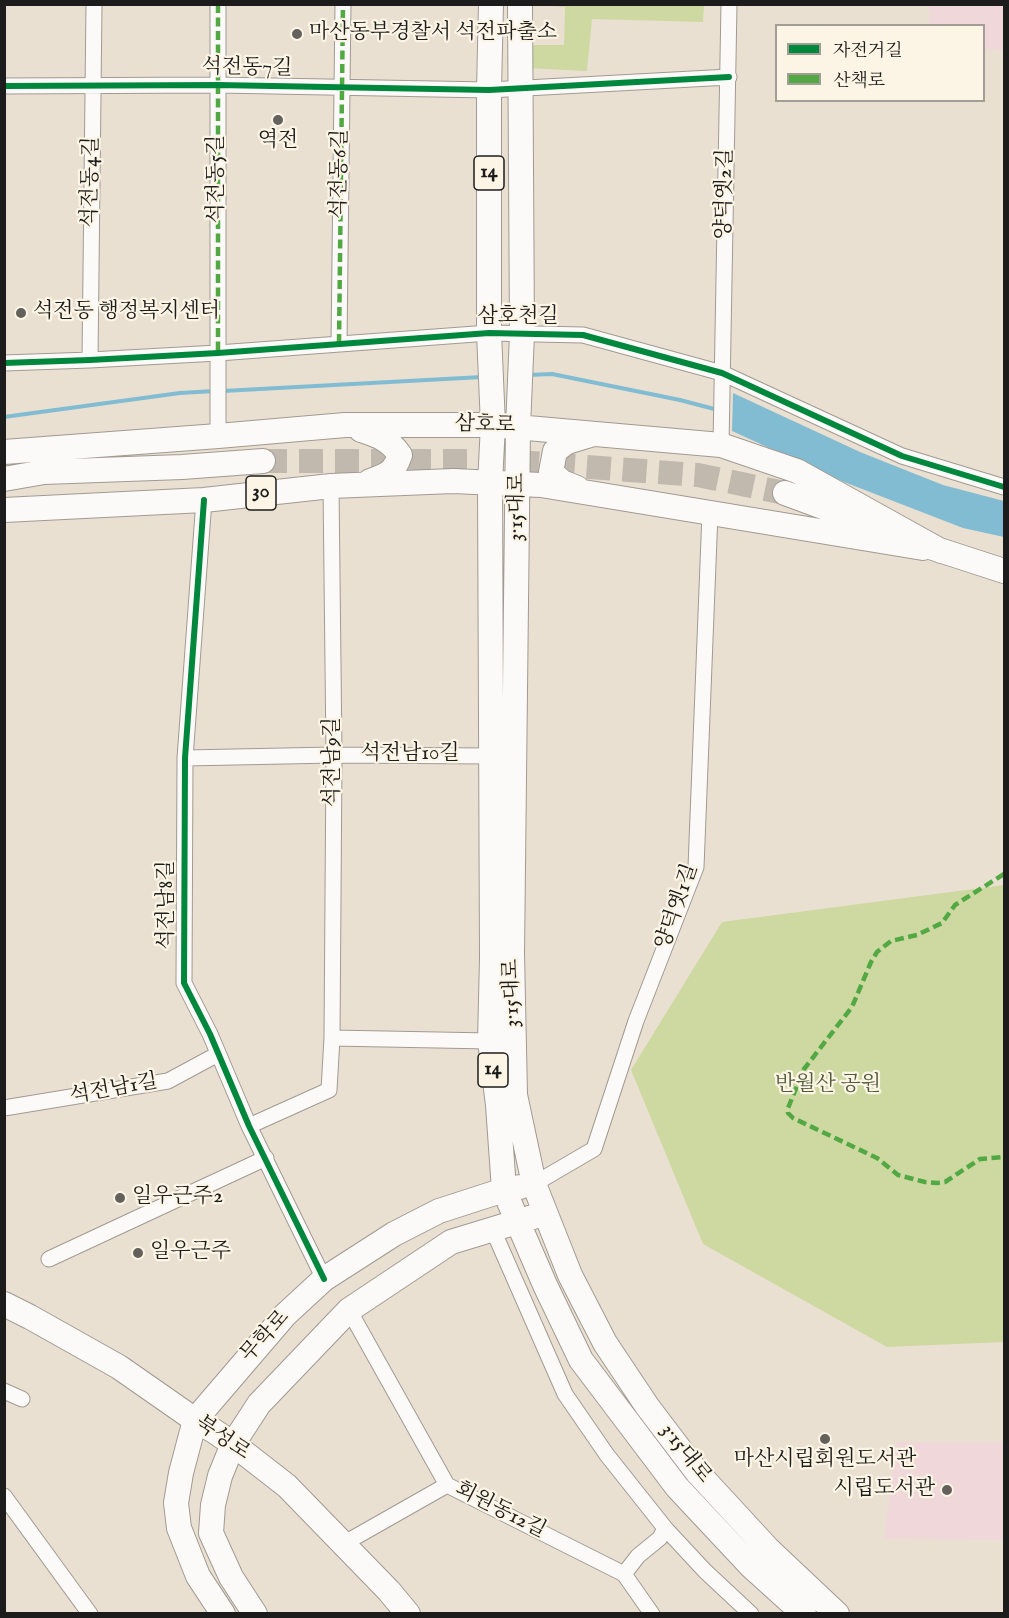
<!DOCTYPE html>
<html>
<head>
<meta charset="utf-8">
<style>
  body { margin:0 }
  #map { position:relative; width:1009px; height:1618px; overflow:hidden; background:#eae0d2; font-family:"IM FELL English","Noto Serif KR",serif }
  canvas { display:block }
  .frame { position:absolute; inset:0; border:6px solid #1c1c1c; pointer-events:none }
  .legend { position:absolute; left:775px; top:24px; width:210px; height:78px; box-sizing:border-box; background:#fcf5e5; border:2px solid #a29e95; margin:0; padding:8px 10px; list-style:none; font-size:18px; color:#1c1c1c }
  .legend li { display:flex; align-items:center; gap:12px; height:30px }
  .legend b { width:30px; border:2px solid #a29e95 }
</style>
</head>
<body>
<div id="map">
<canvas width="1009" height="1618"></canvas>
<div class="frame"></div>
<ul class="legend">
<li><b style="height:8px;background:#00873e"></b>자전거길</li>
<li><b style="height:8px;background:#52a943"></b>산책로</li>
</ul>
</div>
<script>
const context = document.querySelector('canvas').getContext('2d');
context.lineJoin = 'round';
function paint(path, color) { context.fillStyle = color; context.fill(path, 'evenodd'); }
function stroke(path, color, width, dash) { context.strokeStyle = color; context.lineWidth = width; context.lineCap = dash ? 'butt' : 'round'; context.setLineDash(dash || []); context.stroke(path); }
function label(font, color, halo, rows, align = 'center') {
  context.font = font + ' "IM FELL English","Noto Serif KR",serif'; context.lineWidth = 4.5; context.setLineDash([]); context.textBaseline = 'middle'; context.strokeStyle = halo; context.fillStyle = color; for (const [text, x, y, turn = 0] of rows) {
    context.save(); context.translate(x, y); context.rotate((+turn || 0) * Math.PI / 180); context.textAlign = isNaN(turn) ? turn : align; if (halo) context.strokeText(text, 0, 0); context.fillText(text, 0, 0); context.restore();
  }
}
paint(new Path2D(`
  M 929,5 L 1004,5 L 1004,50 L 984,49 L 984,26 L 929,25 Z
  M 897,1442 L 1004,1442 L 1004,1540 L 884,1539 Z`), '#efd7da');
paint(new Path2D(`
  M 551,5 L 704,5 L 703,22 L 592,19 L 587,71 L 526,68 L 528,45 L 564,45 L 565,7 L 551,6 Z
  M 1004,885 L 1004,1342 L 887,1347 L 703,1244 L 631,1070 L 722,922 Z`), '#cdd9a1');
paint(new Path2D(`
  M 733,393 L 860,452 L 943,485 L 1004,501 L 1004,537 L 963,528 L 844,482 L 732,431 Z`), '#82bcd2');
stroke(new Path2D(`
  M 528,375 L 552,374 L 680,400 L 718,410
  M 223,391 L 482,377
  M 4,417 L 180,393 L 215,391`), '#82bcd2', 4);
stroke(new Path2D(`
  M 263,461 L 506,461 L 698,475 L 785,493`), '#c1b9ae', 24, [24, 12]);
const street = new Path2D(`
  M 4,86 L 218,85 L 489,90 L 729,77
  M 339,343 L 343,4
  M 90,360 L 94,4
  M 4,363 L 90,360 L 218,353 L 489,333 L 583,335 L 722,373 L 902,456 L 1004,487
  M 218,436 L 218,4
  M 721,445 L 729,4
  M 204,500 L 185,758 L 184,983 L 210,1034 L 249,1126 L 324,1279
  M 185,758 L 334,755 L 491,756
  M 332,1038 L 490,1041
  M 4,1108 L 168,1081 L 218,1054
  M 249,1126 L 329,1090 L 332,1038 L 334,755 L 331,486
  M 534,1184 L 594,1149 L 636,1021 L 696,867 L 710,513
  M 493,1230 L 565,1394 L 607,1455 L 665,1528 L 660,1538 L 638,1556 L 624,1574
  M 49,1259 L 266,1158
  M 349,1310 L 447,1485 L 624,1574 L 652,1614
  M 4,1391 L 22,1399
  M 4,1496 L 90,1614
  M 665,1528 L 705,1571 L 751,1614
  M 343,1544 L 447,1485`);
const primary = new Path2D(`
  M 491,4 L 489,90 L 489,333 L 493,425 L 490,483 L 492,958 L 490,1041 L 498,1105 L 504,1190 L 545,1285 L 581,1360 L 677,1487 L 751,1566 L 804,1614
  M 520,4 L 522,334 L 518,427 L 512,953 L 515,1095 L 534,1184 L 570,1275 L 605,1343 L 647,1406 L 697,1472 L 768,1549 L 837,1614
  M 361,430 C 379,436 389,439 400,455 C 394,473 387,475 370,481
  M 4,452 L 218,436 L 345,425 L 493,425 L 721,445 L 797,471 L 941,551
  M 4,479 L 44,472 L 182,467 L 263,461
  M 577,488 L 562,482 L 551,472 L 555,451 L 567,442 L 590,435
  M 785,493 L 869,524
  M 4,510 L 204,500 L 331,486 L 453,481 L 541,485 L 923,548
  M 927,546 L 1004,571
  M 4,1304 L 30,1317 L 119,1367 L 195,1420 L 214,1431 L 233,1444 L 287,1486 L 389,1591 L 408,1614
  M 223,1614 L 198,1576 L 179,1528 L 176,1503 L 181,1473 L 195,1420 L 285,1315 L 324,1279 L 394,1234 L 439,1211 L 504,1190 L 520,1187
  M 255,1614 L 231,1577 L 211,1533 L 213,1505 L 220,1476 L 233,1444 L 259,1404 L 349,1310 L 451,1242 L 533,1217`);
stroke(street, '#a09a92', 17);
stroke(primary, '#a09a92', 26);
stroke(street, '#fcfaf8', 15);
stroke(primary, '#fcfaf8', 24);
stroke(new Path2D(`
  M 218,4 L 218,353
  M 339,343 L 343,4
  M 1004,874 L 955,905 L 942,923 L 917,935 L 891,941 L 877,952 L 871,962 L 852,1007 L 804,1069 L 788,1108 L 788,1113 L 793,1118 L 877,1158 L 898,1175 L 925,1182 L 937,1183 L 945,1182 L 980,1159 L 1004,1157`), '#52a943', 4.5, [9, 4.5]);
stroke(new Path2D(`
  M 4,86 L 218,85 L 489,90 L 729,77
  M 4,363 L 90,360 L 218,353 L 489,333 L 583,335 L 722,373 L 902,456 L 1004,487
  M 204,500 L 185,758 L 184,983 L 210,1034 L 249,1126 L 324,1279`), '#00873e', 6);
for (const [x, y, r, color] of [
  [297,34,6,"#64615c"],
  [278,120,6,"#64615c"],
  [21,313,6,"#64615c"],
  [120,1198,6,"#64615c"],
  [138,1253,6,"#64615c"],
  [825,1439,6,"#64615c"],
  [947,1490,6,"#64615c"]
]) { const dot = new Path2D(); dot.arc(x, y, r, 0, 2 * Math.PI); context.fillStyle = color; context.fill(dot); stroke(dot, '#fcf5e5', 2); }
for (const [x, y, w] of [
  [489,173,30],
  [261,493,30],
  [493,1070,30]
]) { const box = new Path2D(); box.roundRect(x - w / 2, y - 17, w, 34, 4.5); context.fillStyle = '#fcf5e5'; context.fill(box); stroke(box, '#1c1c1c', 1.5); }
label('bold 20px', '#1c1c1c', null, [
  ["14",489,173],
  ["30",261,493],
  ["14",493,1070]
]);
label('21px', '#1c1c1c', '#fcf5e5', [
  ["마산동부경찰서 석전파출소",309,34],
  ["역전",278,142,"center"],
  ["석전동 행정복지센터",33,313],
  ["일우근주2",132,1198],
  ["일우근주",150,1253],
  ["마산시립회원도서관",825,1461,"center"],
  ["시립도서관",935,1490,"right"]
], 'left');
label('21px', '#1c1c1c', '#fcf5e5', [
  ["석전동7길",247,69,1],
  ["석전동6길",341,174,-89],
  ["석전동5길",218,179,-90],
  ["석전동4길",92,182,-89],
  ["양덕옛2길",726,194,-89],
  ["삼호천길",518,318],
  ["삼호로",485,426,2],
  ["3·15대로",518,507,-89],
  ["석전남10길",410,755],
  ["석전남9길",334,762,-90],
  ["석전남8길",168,905,-90],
  ["양덕옛1길",678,907,-71],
  ["3·15대로",513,993,-91],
  ["석전남1길",114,1090,-10],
  ["무학로",266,1337,-48],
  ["북성로",222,1439,34],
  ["3·15대로",685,1454,52],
  ["회원동12길",500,1511,27]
]);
label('21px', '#525c3d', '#fcf5e5', [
  ["반월산 공원",828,1086]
]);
</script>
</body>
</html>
